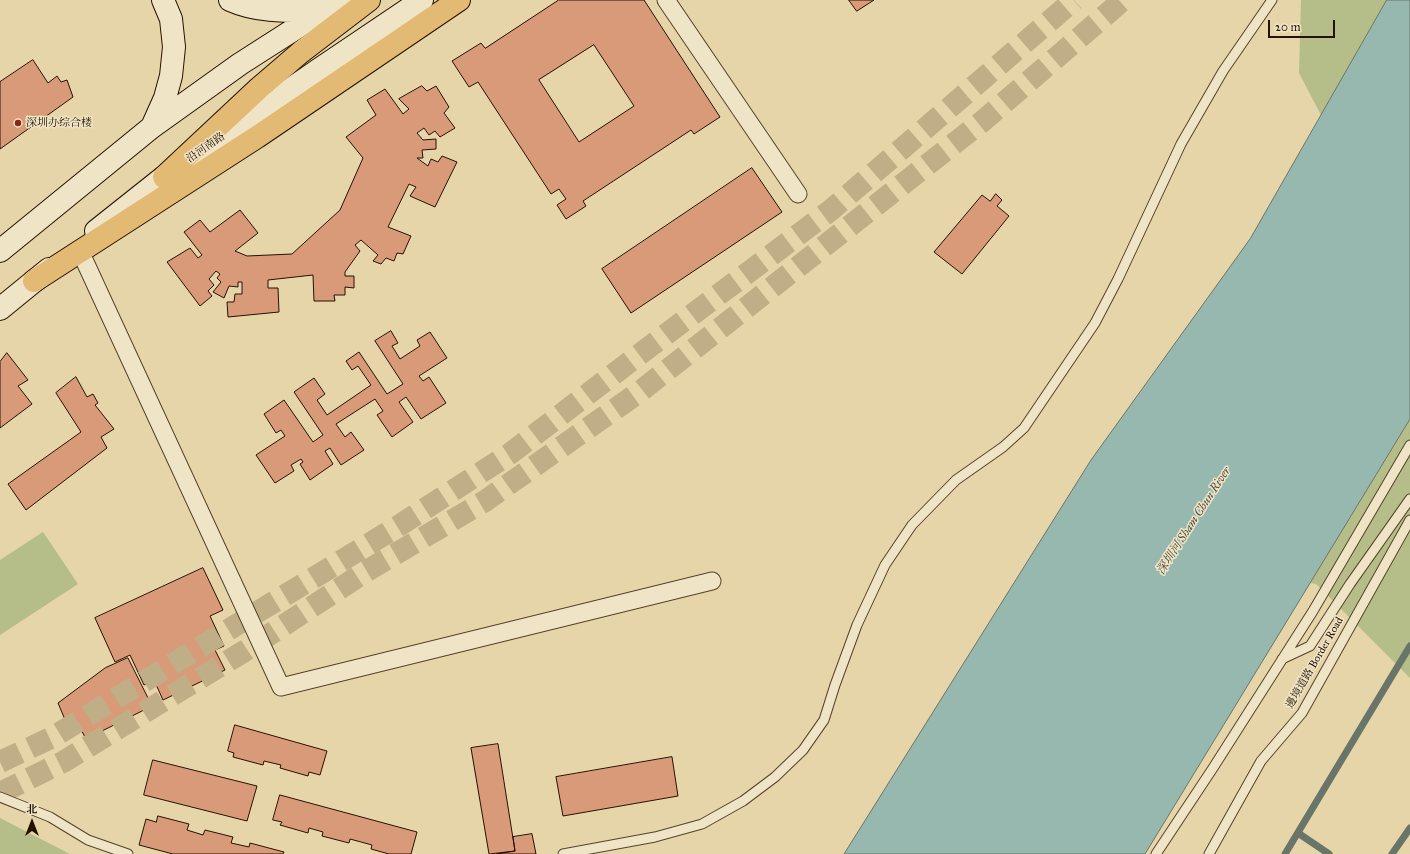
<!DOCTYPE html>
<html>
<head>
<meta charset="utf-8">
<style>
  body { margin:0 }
  #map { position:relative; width:1410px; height:854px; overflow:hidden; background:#e6d5a8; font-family:"IM FELL Great Primer","Noto Serif SC",serif }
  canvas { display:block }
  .north { position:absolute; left:12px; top:802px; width:40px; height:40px; -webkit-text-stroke:3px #efe4c6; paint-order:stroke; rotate:0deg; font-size:11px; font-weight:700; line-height:16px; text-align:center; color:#251100 }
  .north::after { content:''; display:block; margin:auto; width:14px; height:18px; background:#251100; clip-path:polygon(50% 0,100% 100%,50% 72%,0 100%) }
  .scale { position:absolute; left:1268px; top:20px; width:67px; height:18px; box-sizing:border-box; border:2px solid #251100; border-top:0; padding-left:5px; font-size:12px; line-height:14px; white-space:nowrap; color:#251100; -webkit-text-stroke:3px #efe4c6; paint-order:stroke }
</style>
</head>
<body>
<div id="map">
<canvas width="1410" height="854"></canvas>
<div class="north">北</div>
<div class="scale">20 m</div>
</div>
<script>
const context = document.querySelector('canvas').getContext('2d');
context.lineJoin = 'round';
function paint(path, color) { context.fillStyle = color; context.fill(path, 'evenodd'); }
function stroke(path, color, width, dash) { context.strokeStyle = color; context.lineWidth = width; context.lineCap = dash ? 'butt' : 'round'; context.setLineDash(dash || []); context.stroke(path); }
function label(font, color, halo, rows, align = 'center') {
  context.font = font + ' "IM FELL Great Primer","Noto Serif SC",serif'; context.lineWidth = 3; context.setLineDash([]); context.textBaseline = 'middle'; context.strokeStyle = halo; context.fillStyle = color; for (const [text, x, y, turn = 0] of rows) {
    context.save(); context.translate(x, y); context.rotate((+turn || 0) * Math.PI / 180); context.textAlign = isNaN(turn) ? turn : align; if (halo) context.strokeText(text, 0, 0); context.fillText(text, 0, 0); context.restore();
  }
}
paint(new Path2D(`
  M 1301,0 L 1387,0 L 1322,117 L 1299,73 Z
  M 1410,419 L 1410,678 L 1316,584 L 1310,583 Z
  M 43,532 L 78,584 L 0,635 L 0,560 Z
  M 0,818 L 70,854 L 0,854 Z`), '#b5bd88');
const water = new Path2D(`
  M 1387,0 L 1410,0 L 1410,419 L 1145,854 L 844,854 L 1091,460 L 1250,239 Z`);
paint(water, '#97b8af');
stroke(water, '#697569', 1);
stroke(new Path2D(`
  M 1298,833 L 1329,854
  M 1285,854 L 1410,646
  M 1392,854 L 1410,828`), '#697569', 7);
const building = new Path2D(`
  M 559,0 L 644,0 L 720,117 L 694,134 L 691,130 L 583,201 L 586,206 L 566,219 L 557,205 L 566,199 L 559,189 L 551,194 L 478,82 L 469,87 L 452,61 L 481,43 L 485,48 ZM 594,45 L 634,106 L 579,142 L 539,80 Z
  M 849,0 L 874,0 L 857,11 Z
  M 33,60 L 48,83 L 57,76 L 61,82 L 67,80 L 73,97 L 0,149 L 0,82 Z
  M 422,86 L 427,91 L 436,86 L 449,107 L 444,113 L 455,128 L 440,137 L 435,131 L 429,135 L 424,128 L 417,133 L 423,140 L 436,139 L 436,149 L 422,150 L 423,158 L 417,158 L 428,166 L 431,159 L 438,162 L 442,156 L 457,162 L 435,207 L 410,196 L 416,187 L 409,184 L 388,227 L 411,236 L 403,254 L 397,253 L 394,261 L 386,258 L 381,264 L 373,261 L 378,255 L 361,240 L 355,245 L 360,251 L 345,272 L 345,276 L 354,276 L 354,288 L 345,287 L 345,295 L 334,295 L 335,301 L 314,301 L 313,275 L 268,280 L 268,288 L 278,288 L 279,312 L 228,317 L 227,302 L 234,302 L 235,294 L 242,294 L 242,282 L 238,282 L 238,287 L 229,286 L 224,298 L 213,292 L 221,282 L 217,278 L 220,274 L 216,271 L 209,279 L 214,285 L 208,291 L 212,296 L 200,306 L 167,262 L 190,248 L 198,258 L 202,255 L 184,232 L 200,220 L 210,232 L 240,210 L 258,233 L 235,251 L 247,256 L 292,254 L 340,210 L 363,158 L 346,137 L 376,115 L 367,100 L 385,89 L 403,114 L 409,109 L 399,99 Z
  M 752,168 L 782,212 L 631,313 L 602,269 Z
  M 996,194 L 1002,200 L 997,206 L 1009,216 L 962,274 L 934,252 L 982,195 L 990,201 Z
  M 391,331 L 398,343 L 392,346 L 400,359 L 420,346 L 417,340 L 430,332 L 447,358 L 419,376 L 423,381 L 429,377 L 446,403 L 421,419 L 406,397 L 399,402 L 413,422 L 392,437 L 377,415 L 383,411 L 375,399 L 336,424 L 345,437 L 351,432 L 364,450 L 341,465 L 330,448 L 325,451 L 333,464 L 310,480 L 300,464 L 303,462 L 301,459 L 291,465 L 294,471 L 275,483 L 256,455 L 285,436 L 281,430 L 276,433 L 264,414 L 284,400 L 313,442 L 323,435 L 294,392 L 314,378 L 325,394 L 317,400 L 327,415 L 371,385 L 358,366 L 352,370 L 346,361 L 359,352 L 387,394 L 403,384 L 375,341 Z
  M 7,353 L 28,380 L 18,386 L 32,404 L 0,428 L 0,362 Z
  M 76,377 L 87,397 L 93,394 L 98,403 L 95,405 L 114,429 L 101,437 L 107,448 L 26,510 L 8,484 L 81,432 L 56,393 Z
  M 203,568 L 223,610 L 210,616 L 224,646 L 215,650 L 225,670 L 163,700 L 154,680 L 144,685 L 130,655 L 115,662 L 95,618 Z
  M 128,658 L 152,706 L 86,739 L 75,718 L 66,722 L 58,703 L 105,668 Z
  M 235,725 L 327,751 L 320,775 L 309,772 L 308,776 L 280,768 L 281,765 L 264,761 L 263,765 L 233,757 L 234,753 L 228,751 Z
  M 498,744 L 515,851 L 489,854 L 471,748 Z
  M 672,757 L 678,796 L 563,816 L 556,777 Z
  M 153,760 L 257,786 L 247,821 L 144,795 Z
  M 280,795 L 417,832 L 411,854 L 389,854 L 371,849 L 372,845 L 350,839 L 349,843 L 322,836 L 323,832 L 309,828 L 308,833 L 280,825 L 282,822 L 273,820 Z
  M 158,816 L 189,824 L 187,830 L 203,835 L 205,830 L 233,837 L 231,843 L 249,847 L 250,843 L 284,852 L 283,854 L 173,854 L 139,845 L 146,819 L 156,822 Z
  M 532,834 L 536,854 L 496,854 L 515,851 L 513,837 Z`);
paint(building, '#d99a7a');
stroke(building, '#251100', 1);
stroke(new Path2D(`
  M 0,762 L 53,737 L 400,525 L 511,453 L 636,357 L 831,210 L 1074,0
  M 0,793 L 63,762 L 243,652 L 365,572 L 485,501 L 642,390 L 984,120 L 1123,0`), '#bfae86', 22, [22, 11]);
const lane = new Path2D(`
  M 1282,659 L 1310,646 L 1350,584 L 1410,499
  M 0,797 L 50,817 L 88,840 L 128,854
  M 563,854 L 655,837 L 702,824 L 743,801 L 775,777 L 803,750 L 824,720 L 835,685 L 857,625 L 885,565 L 912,525 L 956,480 L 1003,447 L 1024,428 L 1095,323 L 1118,279 L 1181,144 L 1223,71 L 1272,0
  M 1156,854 L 1213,768 L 1313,611 L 1410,445
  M 1209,854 L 1261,761 L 1302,713 L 1410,520`);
const street = new Path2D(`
  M 666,0 L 798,194
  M 80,251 L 281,687 L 712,581`);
const secondary = new Path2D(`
  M 230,0 C 259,13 291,11 322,11
  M 152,127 L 165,98 L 171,76 L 174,47 L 171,19 L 163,0
  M 96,231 L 164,177 L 318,70 L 422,0
  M 0,251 L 152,127 L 240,64 L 340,0
  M 0,309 L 49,269`);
const highway = new Path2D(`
  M 164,177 L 259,88 L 301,52 L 369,0
  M 34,281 L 257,137 L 459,0`);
stroke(lane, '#55422a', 11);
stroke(street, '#55422a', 19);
stroke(secondary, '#251100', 24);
stroke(highway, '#251100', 24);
stroke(lane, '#efe4c6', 9);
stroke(street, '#efe4c6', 17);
stroke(secondary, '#efe4c6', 22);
stroke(highway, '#e3ba74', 22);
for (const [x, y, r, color] of [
  [18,123,4,"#8f2418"]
]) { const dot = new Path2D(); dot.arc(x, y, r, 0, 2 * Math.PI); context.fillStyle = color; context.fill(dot); stroke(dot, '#efe4c6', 1.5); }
label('11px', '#251100', '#efe4c6', [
  ["深圳办综合楼",26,123]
], 'left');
label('11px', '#251100', '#efe4c6', [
  ["沿河南路",206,148,-35],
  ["邊境道路 Border Road",1315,663,-60]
]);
label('italic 12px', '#4d4b3d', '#efe4c6', [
  ["深圳河 Sham Chun River",1194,521,-57]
]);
</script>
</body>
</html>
